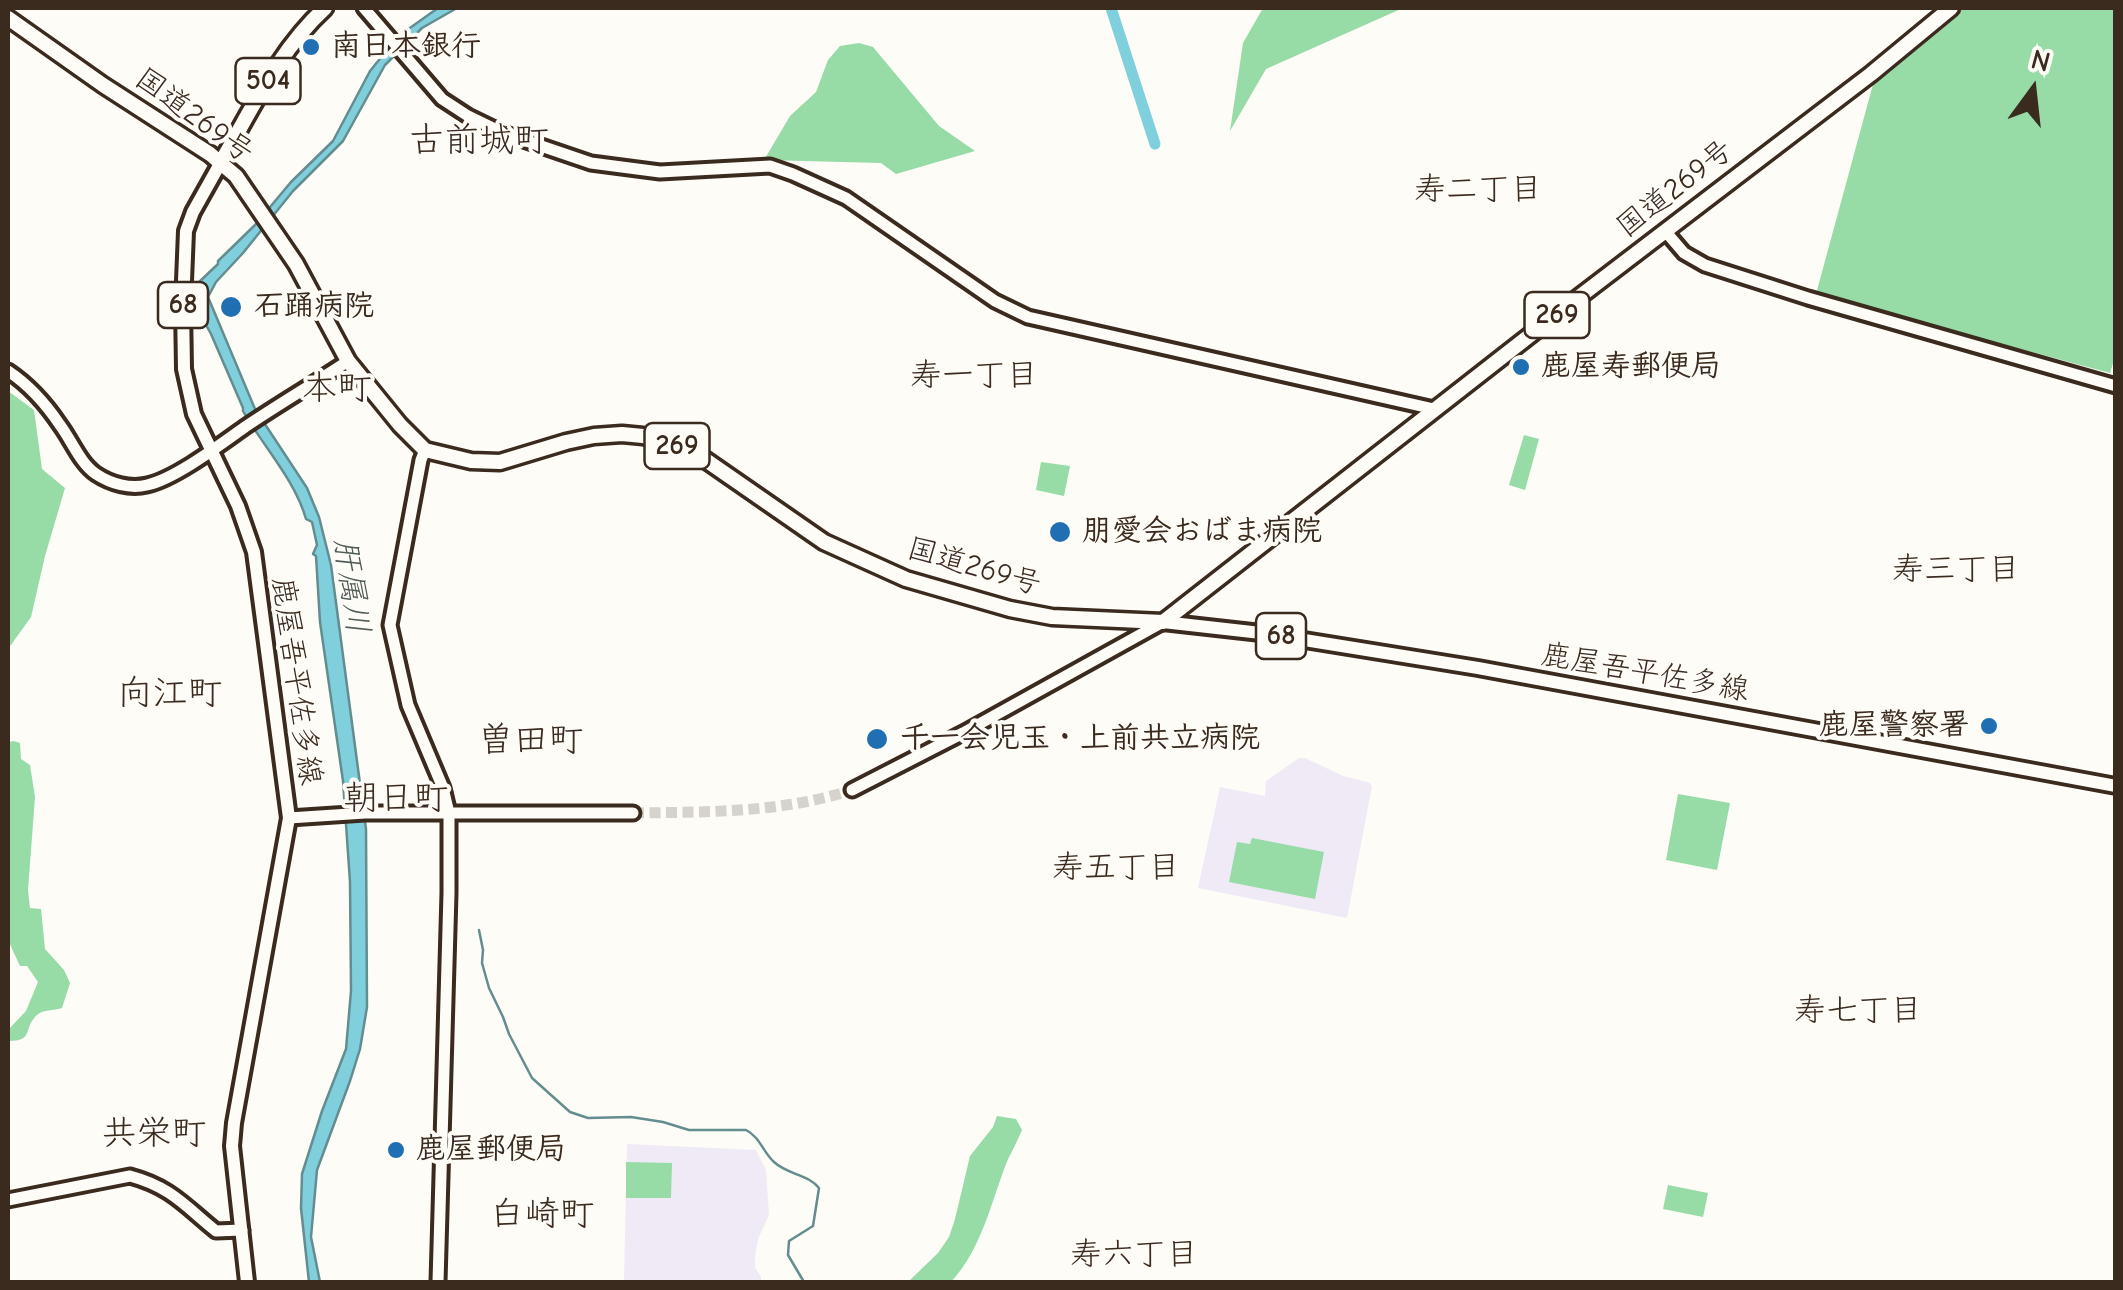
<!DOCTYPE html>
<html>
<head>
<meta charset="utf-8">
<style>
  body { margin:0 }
  #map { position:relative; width:2123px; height:1290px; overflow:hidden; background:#fdfcf7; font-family:"Comic Neue",sans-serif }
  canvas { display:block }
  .frame { position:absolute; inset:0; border:10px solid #3b2a1e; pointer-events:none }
  .north { position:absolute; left:1983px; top:40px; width:100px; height:100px; -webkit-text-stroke:8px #fdfcf7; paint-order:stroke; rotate:15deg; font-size:28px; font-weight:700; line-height:40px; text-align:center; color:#3b2a1e }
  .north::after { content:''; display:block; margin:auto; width:35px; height:45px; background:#3b2a1e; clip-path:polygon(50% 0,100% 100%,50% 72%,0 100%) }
</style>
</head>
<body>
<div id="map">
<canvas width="2123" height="1290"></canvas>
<div class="frame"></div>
<div class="north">N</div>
</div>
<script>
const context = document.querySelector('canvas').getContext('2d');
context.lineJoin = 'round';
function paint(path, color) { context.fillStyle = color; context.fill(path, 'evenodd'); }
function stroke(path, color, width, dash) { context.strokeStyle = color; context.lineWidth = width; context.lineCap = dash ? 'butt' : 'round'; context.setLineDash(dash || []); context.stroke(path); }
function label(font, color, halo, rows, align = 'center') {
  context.font = font + ' "Comic Neue","Klee One",sans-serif'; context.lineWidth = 8; context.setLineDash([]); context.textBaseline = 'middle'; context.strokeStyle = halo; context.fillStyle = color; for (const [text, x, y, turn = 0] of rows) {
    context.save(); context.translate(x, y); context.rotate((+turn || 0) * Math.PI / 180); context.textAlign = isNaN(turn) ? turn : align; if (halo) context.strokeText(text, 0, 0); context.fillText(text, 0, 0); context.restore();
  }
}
paint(new Path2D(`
  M 1299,758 L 1305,758 L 1343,776 L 1370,783 L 1372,786 L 1347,918 L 1198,888 L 1220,787 L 1265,796 L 1266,781 Z
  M 627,1144 L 756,1150 L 766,1170 L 769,1215 L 758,1239 L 755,1257 L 755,1267 L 761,1277 L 761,1282 L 624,1282 Z`), '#efeaf5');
paint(new Path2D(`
  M 1263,8 L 1403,8 L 1266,69 L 1230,131 L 1243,43 Z
  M 1961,8 L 2115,8 L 2116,354 L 2110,373 L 1816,294 L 1875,77 Z
  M 859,43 L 873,47 L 939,126 L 975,151 L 896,174 L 881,163 L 764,160 L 790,116 L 816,92 L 828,60 L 840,46 Z
  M 8,391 L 34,410 L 42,469 L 65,488 L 45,556 L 31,617 L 8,649 Z
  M 1524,435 L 1539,439 L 1525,490 L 1509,485 Z
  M 1041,462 L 1070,466 L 1064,496 L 1036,490 Z
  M 14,741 L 20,743 L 21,759 L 30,765 L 35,797 L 28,890 L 30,908 L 41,909 L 45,949 L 64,970 L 70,983 L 62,1008 C 53,1011 44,1009 37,1015 C 22,1029 35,1041 8,1041 L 8,1030 L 26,1011 L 38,982 L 27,966 L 20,966 L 8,940 L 8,742 Z
  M 1678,794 L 1730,803 L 1717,870 L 1666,860 Z
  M 1252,838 L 1324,852 L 1315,899 L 1229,882 L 1237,842 L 1250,844 Z
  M 997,1116 L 1016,1119 L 1022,1130 C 1018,1140 1013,1149 1008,1159 C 991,1201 983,1247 951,1282 L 908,1282 L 938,1253 L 949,1237 L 955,1219 L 970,1156 L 993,1127 Z
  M 626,1162 L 672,1163 L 671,1198 L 626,1198 Z
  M 1668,1185 L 1708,1193 L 1703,1217 L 1663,1209 Z`), '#97dba7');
const water = new Path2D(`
  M 438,8 L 457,8 L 422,28 L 385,65 L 343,141 L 293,191 L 243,253 L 216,282 L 208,297 L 255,409 L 307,488 L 319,517 L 331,565 L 366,829 L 367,1007 L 360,1049 L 350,1081 L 317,1170 L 311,1237 L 320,1282 L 309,1282 L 301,1208 L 302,1174 L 322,1111 L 346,1049 L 351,991 L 350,882 L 343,781 L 320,622 L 316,556 L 313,554 L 317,545 L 312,522 L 306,519 C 295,480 263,446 243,411 L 243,408 L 211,334 L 195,305 L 197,284 L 218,264 L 218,261 L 255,225 L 291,182 L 333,141 L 370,71 L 387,50 L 407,30 Z`);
paint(water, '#80cfdc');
stroke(water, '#648d90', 2.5);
stroke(new Path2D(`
  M 479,930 L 483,950 L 482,963 L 489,988 L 503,1017 L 509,1034 L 532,1078 L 570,1112 L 588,1118 L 631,1117 L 663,1122 L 689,1130 L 746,1130 C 760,1137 763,1152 774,1162 C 788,1175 808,1174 819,1188 L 813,1226 L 789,1241 L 788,1255 L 804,1282`), '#648d90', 2.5);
stroke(new Path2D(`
  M 1111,8 L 1155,144`), '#80cfdc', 11);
stroke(new Path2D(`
  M 633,813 C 707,812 781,813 852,790`), '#d6d2cc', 11, [11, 5.5]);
const secondary = new Path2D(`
  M 364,8 L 442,99 L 468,116 L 503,133 L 591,163 L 660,172 L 770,166 L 793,174 L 846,198 L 995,301 L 1028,317 L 1434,409
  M 1666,232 L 1684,253 L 1705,265 L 1808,298 L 2116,386
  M 8,371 C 29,385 46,404 60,425 C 72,441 80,463 96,474 C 111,484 130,489 147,485 C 175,479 221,444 245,427 C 279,404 315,383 348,361
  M 425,450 L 421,460 L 390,625 L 408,705 L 443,788 L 449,813 L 449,893 L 438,1282
  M 852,790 L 963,733 L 1163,622
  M 289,818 L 365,813 L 633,813
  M 8,1200 L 130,1176 C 171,1187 185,1206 216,1231 L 242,1230`);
const primary = new Path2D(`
  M 221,162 L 193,212 L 186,231 L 183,306 L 184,369 L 194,414 L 238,506 L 254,552 L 289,818 L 234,1123 L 232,1146 L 247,1282
  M 1163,622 L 1261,633 L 1478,668 L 2116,786`);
const highway = new Path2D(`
  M 8,18 L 103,85 L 210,154 L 236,176 L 296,264 L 348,361 L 400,425 L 425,450 L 471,461 L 500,462 L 566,442 L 594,436 L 622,434 L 643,436 L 668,443 L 697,454 L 824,542 L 906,579 L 1010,609 L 1052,617 L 1163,622 L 1579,297 L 1871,74 L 1951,8
  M 221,162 C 252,109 279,50 325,8`);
stroke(secondary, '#3b2a1e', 19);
stroke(primary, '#3b2a1e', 20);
stroke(highway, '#3b2a1e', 21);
stroke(secondary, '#fdfcf7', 11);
stroke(primary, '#fdfcf7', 12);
stroke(highway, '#fdfcf7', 14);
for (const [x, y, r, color] of [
  [311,47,10,"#1f6fb2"],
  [231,307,12,"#1f6fb2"],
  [1521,367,10,"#1f6fb2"],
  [1060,532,12,"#1f6fb2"],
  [1989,726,10,"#1f6fb2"],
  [877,739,12,"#1f6fb2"],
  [396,1150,10,"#1f6fb2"]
]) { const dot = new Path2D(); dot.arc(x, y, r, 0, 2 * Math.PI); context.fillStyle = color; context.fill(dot); stroke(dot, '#fdfcf7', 4); }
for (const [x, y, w] of [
  [268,81,65],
  [183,305,50],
  [1557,315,65],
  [677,446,65],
  [1281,636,50]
]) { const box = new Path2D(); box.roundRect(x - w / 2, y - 23, w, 46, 8); context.fillStyle = '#fdfcf7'; context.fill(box); stroke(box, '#3b2a1e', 2.5); }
label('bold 28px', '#3b2a1e', null, [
  ["504",268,81],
  ["68",183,305],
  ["269",1557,315],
  ["269",677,446],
  ["68",1281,636]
]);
label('bold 30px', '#3b2a1e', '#fdfcf7', [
  ["南日本銀行",331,47],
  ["石踊病院",254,307],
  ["鹿屋寿郵便局",1541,367],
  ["朋愛会おばま病院",1082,532],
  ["鹿屋警察署",1969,726,"right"],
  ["千一会児玉・上前共立病院",900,739],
  ["鹿屋郵便局",416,1150]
], 'left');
label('30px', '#3b2a1e', '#fdfcf7', [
  ["国道269号",194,116,36],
  ["国道269号",1675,189,-38],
  ["国道269号",974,567,16],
  ["鹿屋吾平佐多線",1645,673,10],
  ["鹿屋吾平佐多線",296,681,82]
]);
label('32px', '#3b2a1e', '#fdfcf7', [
  ["寿二丁目",1478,190],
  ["寿一丁目",974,376],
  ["寿三丁目",1956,570],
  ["寿五丁目",1116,868],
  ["寿七丁目",1858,1011],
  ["寿六丁目",1134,1255]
]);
label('italic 32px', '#505c57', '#fdfcf7', [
  ["肝属川",351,586,82]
]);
label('35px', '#3b2a1e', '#fdfcf7', [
  ["古前城町",479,141],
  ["本町",337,389],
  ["向江町",170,694],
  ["曽田町",531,741],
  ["朝日町",396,799],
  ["共栄町",154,1134],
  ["白崎町",542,1215]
]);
</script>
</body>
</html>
